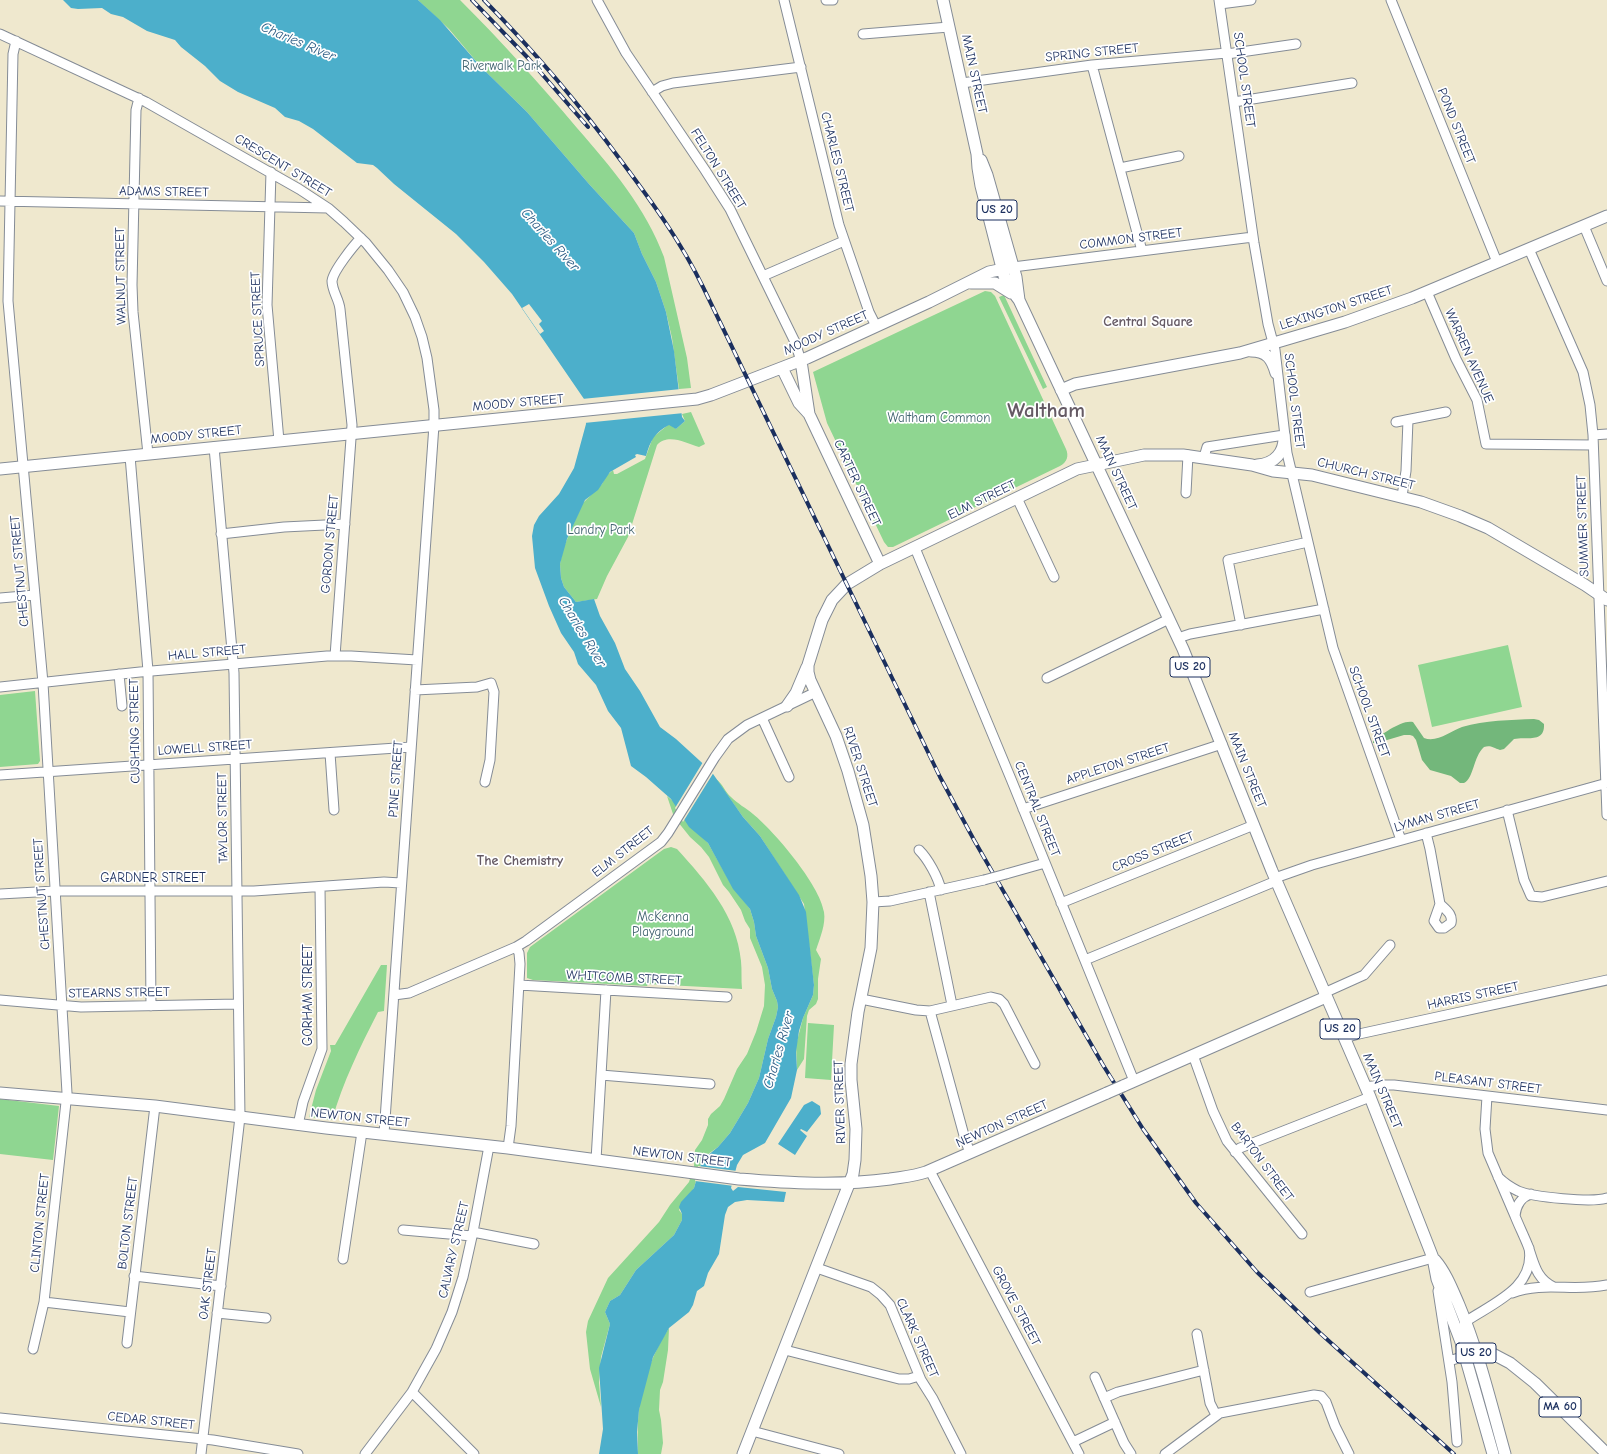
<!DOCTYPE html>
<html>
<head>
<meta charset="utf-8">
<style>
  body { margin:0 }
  canvas { display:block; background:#efe8ce }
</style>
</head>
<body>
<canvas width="1607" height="1454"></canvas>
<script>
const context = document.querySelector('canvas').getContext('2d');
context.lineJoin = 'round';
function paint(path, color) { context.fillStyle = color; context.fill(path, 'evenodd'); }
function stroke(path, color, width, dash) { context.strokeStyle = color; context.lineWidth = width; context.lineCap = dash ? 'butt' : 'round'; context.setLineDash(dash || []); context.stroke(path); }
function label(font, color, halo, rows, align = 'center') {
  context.font = font + ' "Comic Neue",sans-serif'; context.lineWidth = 3.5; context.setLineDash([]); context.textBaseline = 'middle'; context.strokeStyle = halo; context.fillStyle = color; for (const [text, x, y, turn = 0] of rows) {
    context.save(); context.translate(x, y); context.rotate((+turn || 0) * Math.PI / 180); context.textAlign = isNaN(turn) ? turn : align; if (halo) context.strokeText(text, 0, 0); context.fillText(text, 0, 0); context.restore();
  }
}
paint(new Path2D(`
  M 418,0 L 460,0 C 501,41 540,84 577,128 C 611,167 646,208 664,257 L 687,358 L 691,388 L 679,389 L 672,338 L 666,312 L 656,282 L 642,254 L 634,233 L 589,184 L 527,112 L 481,67 L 449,29 Z
  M 985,291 L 991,292 L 995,296 L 1066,449 C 1069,456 1067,462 1060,466 L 893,547 L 888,547 L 884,542 L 827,423 L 813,372 Z
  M 1004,295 L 1047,387 L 1043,389 L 999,297 Z
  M 691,412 L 705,444 L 699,447 C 686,443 668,433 657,445 L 628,537 L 607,576 L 597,599 L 576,602 L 564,587 L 561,578 L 560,564 L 563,549 L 582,504 L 602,484 L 606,476 L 613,470 L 614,474 L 617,474 L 645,459 L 653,437 L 668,425 L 671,425 L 676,429 L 685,421 L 682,414 Z
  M 1508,645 L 1522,707 L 1432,727 L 1418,665 Z
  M 35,691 L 40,761 L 38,764 L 0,767 L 0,695 Z
  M 716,779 C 723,784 725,792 731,797 C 738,804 746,808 753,814 C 774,831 820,885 824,912 C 826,924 820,938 816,950 L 821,959 L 818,979 L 818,999 L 816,1004 L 809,1010 L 807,1016 L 804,1059 L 797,1070 L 796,1045 L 803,1018 L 813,995 L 814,985 L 804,904 L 760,836 L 743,817 Z
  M 667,796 L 674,802 L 682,815 L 708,843 L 731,884 L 750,909 L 754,922 L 756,936 L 768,968 L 772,989 L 777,1001 L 778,1007 L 776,1017 L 768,1039 L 759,1078 L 748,1103 L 730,1133 L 718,1147 L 704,1157 L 700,1166 L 694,1188 L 679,1210 L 682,1214 L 682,1220 L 674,1235 L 636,1270 L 620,1295 L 610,1301 L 605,1312 L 610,1324 L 601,1357 L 599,1382 L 601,1407 L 590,1369 L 586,1332 L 588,1321 L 608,1278 L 659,1222 L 670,1205 L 689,1182 L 694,1166 L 695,1150 L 702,1140 L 708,1125 L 708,1119 L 711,1114 L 720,1106 L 724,1099 L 737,1069 L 747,1054 L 756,1032 L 764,1006 L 765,985 L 762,967 L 750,938 L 750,929 L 745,921 L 741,910 L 729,892 L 723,885 L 709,857 L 701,847 L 690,837 L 674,817 Z
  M 671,847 L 677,849 C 706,881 737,916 741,961 C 742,970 741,980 742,989 L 648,984 L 647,986 L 533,980 L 527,978 L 527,953 L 530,947 L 664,849 Z
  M 381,965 L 387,965 L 384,1011 L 378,1012 C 360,1047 343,1082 332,1120 L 309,1117 L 316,1090 L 331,1051 L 330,1045 L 335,1045 Z
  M 808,1023 L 834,1025 L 831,1080 L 805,1078 Z
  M 0,1099 L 59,1106 L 53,1160 L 0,1154 Z
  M 669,1328 L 668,1350 L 663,1382 L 660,1390 L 659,1410 L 661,1420 L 663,1443 L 661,1454 L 638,1454 C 638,1439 637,1425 639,1410 C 642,1382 653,1352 669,1328 Z`), '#8fd691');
paint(new Path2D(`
  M 1534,719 L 1539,720 L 1544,724 C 1545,744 1526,736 1514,739 L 1504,749 L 1500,750 C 1493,748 1491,745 1484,747 C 1473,757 1474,778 1464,783 L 1460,783 L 1451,776 L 1430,770 L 1422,760 L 1416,740 L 1413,736 L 1410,735 L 1404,735 L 1377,743 L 1373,743 L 1373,741 C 1381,735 1402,719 1413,722 L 1424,738 C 1437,743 1451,731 1462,727 C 1485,720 1511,720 1534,719 Z`), '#73b77b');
paint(new Path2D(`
  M 63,0 L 418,0 L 440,20 L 481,67 L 527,112 L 589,184 L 634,233 L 642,254 L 656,282 L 666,312 L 674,351 L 682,417 L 685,421 L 676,429 L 669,425 C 655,432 650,441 646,456 L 637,454 L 635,455 L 636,457 L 610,472 L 598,490 L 585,500 L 567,539 L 560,564 L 561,578 L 564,587 L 576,602 L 594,599 L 600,616 L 615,643 L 625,669 L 640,691 L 660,727 L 676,739 L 711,771 L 743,817 L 760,836 L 799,895 L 806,912 L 814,985 L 813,995 L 803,1018 L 799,1031 L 796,1052 L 797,1070 L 791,1098 L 765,1143 L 743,1155 L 737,1165 L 731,1188 L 733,1191 L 738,1187 L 786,1192 L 784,1202 L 747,1200 L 735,1202 L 728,1207 L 725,1215 L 719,1254 L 708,1273 L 704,1286 L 697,1291 L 693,1305 L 689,1312 L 669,1328 L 653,1357 L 639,1410 L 637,1432 L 638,1454 L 599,1454 L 603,1429 L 599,1368 L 610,1324 L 605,1312 L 610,1301 L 620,1295 L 636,1270 L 674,1235 L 682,1220 L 682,1214 L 679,1207 L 681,1202 L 694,1188 L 702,1160 L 718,1147 L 730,1133 L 748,1103 L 759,1078 L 768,1039 L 776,1017 L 778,1007 L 777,1001 L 772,989 L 768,968 L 756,936 L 754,922 L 750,909 L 733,889 L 708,843 L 689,827 L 671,799 L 646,777 L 631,766 L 621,728 L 608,711 L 596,685 L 578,664 L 574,652 L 561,633 L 549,606 L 535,568 L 532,536 L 534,525 L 539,516 L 559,494 L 570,475 L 574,468 L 586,424 L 584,399 L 512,294 L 484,262 L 456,234 L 394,184 L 377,168 L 373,165 L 357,163 L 313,129 L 299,121 L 285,117 L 275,108 L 238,92 L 220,81 L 205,66 L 181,47 L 175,40 L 147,31 L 123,17 L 111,14 L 102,8 L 78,9 L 71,8 Z
  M 812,1101 L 820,1106 L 821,1114 L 807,1132 L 801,1129 L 800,1130 L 807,1136 L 795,1155 L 778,1144 L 804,1105 Z`), '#4cafcb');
paint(new Path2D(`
  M 529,304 L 542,321 L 539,324 L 544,331 L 540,334 L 522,308 Z
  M 681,389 L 684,413 L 584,423 L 582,399 Z
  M 703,762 L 714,772 L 683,822 L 675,808 Z
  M 698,1166 L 737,1171 L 734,1186 L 695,1181 Z`), '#efe8ce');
const minor = new Path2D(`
  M 597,0 L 626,53 L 705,170 L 730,209 L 795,342 L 801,361
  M 784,0 L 839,225 L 869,312 L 876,326
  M 826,0 L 833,0
  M 1219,0 L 1254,243 L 1268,324 L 1275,350 L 1287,453 L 1333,648 L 1401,840
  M 1391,0 L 1497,262
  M 1220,4 L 1251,0
  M 0,34 L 146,102 L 299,189 L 328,208 L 344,222 L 366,243 L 388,270 L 403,292 L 415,317 L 422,337 L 427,358 L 434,410 L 434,425 L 384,1134
  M 863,34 L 949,27
  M 16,41 L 13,54 L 8,301 L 43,683 L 67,1093 L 44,1302 L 33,1349
  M 1227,54 L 1296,44
  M 1092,65 L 1142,251
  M 962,83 L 1092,65 L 1227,53
  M 652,92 L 662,86 L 673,83 L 801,67
  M 139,98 L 136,110 L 132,285 L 133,312 L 148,454
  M 1234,102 L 1352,83
  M 1120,168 L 1179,156
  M 271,172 L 267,305 L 279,441
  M 0,201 L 328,208
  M 1584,226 L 1607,281
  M 1529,249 L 1583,372 L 1590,405 L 1593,435 L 1607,815
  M 1013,267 L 1253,237
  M 763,276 L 844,241
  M 1427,292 L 1456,359 L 1477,400 L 1486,444 L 1593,445
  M 1396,422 L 1446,412
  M 1593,435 L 1607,434
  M 130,456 L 148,671 L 151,1006
  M 1204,457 L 1207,447 L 1284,435
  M 1186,493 L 1188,455
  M 1402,496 L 1406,471 L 1408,420
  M 1017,498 L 1054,577
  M 221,534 L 284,527 L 345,524
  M 915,548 L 1011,779 L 1134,1081
  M 0,598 L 35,595
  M 1241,625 L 1228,560 L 1308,542
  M 1178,638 L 1190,634 L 1324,609
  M 335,656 L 352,425 L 340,309 C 339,299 332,291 332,281 C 333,271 354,245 361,238
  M 119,674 L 122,706
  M 1047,678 L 1169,619
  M 0,687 L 140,672 L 327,656 L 351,656 L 417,660
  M 415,690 L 477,687 L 491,683 L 494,692 L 490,760 L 485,782
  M 762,718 L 789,777
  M 330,753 L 334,810
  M 0,775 L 411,747
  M 1023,809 L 1222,744
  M 1507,810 L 1524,880 L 1531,896 L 1542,897 L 1607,881
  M 1426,833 L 1430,849 L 1440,904
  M 919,850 C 928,859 938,877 941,890
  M 1006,874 L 1045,863
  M 1275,878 L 1312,865 L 1607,783
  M 929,892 L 952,1005
  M 0,894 L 55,891 L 254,891 L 384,882 L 401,883
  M 873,902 L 890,901 L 984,880
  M 1061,903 L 1254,825
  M 1440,904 C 1446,910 1453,914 1451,923 L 1444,928 L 1439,928 L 1434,921 Z
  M 1085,960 L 1276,881
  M 519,985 L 727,997
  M 1324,993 L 1364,975 L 1390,945
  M 394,995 L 409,993 L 516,947 L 526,941 L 661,842 L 668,833 L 715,757 L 728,739 L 747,725 L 816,692
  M 861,999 L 916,1010 L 930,1011 L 991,997 L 999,999 L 1004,1004 L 1035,1064
  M 0,1000 L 81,1007 L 238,1004
  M 930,1011 L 965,1139 L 970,1153
  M 1344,1038 L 1359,1034 L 1607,980
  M 1193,1055 L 1213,1111 L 1227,1141 L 1302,1234
  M 601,1075 L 710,1084
  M 1365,1087 L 1381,1085 L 1394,1085 L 1607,1110
  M 1487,1096 L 1485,1129 L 1488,1153 L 1515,1216
  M 298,1125 L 303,1102 L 322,1049 L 320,887
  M 508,1148 L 511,1126 L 520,964 L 519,953 L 516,947
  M 1235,1152 L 1240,1148 L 1370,1097
  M 596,1160 L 606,990
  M 930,1171 L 1079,1454
  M 1498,1177 C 1504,1183 1510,1187 1518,1191 C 1533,1197 1592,1203 1607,1198
  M 1531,1194 C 1521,1197 1516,1206 1515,1216 C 1519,1226 1524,1236 1528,1246 C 1534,1263 1536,1279 1554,1287
  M 403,1230 L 472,1236
  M 473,1232 L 534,1244
  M 343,1259 L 362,1132
  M 817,1268 L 871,1287 L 881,1295 L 890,1305 L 921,1380 L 933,1399 L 961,1454
  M 134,1276 L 221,1286
  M 1438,1291 L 1452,1382 L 1457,1442
  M 1310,1292 L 1433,1258
  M 1512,1293 C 1544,1281 1573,1292 1607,1285
  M 44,1302 L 130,1312
  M 217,1313 L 266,1318
  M 1197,1334 L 1210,1403 L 1216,1415
  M 127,1343 L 155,1106
  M 785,1350 L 899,1379 L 909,1379 L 919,1376
  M 1449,1361 L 1465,1356 L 1462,1332 L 1465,1322 C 1491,1304 1536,1288 1529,1248
  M 1095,1377 L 1124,1443 L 1131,1454
  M 412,1392 L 474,1454
  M 1104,1398 L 1118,1392 L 1204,1370
  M 0,1418 L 213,1440 L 298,1454
  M 752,1431 L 839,1454
  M 1073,1442 L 1115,1422
  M 201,1454 L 240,1117 L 234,673 L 214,447
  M 365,1454 L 412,1392 L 436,1349 L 452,1312 L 463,1277 L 473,1232 L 489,1146
  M 1165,1454 L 1220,1413 L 1314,1395 L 1321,1396 L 1326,1402 L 1335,1426 L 1349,1454`);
const major = new Path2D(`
  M 943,0 L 977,154 L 978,168 L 981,186 L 1004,276 L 1010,288 L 1019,300 L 1183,649 L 1272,871 L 1370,1097 L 1433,1258 L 1437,1279 L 1461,1342 L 1493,1454
  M 981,160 L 987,175 L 1016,277 L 1019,300
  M 971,283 L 995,283 L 1011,293
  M 1251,351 C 1267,351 1272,359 1276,373
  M 801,361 L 809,414 L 880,564
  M 782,368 L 799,403 L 809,414
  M 1061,390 L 1075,384 L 1240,353 L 1345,322 L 1412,298 L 1607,216
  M 1257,465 C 1275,464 1285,452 1284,435
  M 0,469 L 697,399 L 711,395 L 807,358 L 929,302 L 989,272 L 1013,267
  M 787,706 L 796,693 L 807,667
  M 1123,1086 L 1326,997
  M 0,1093 L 155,1106 L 326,1128 L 508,1148 L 739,1179 C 789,1183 840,1186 890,1179 C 902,1177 915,1176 926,1172 L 1107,1093
  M 1435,1260 C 1446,1273 1452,1289 1459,1305 C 1479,1353 1491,1404 1505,1454
  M 1470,1355 L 1485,1353 L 1491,1353 L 1510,1363 L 1535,1383 L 1607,1454
  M 743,1454 L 843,1199 L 853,1174 L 855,1160 L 856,1129 L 851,1080 L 851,1064 L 858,1012 L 871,948 L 873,902 L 871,876 L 863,825 L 848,771 L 836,736 L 810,680 L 808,672 L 808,665 L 822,620 L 832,600 L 847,584 L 880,564 L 1077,469 L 1144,455 L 1183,455 L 1252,465 L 1273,471 L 1312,475 L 1421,502 L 1460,516 L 1488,528 L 1585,585 L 1607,600`);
stroke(minor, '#858c96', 11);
stroke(major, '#858c96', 13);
stroke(minor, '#fff', 9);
stroke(major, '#fff', 11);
const rail = new Path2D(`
  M 472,0 L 528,58 L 588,127
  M 484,0 C 534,51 580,105 622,162 C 652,202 681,242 703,287 L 940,777 L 974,840 L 1103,1065 L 1143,1129 L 1196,1203 L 1257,1272 L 1320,1333 L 1454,1454`);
stroke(rail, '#1b2f5e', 4);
stroke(rail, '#fff', 2.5, [8]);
const minorBridge = new Path2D(`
  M 984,880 L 1006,874`);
const majorBridge = new Path2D(`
  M 1107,1093 L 1123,1086`);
stroke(minorBridge, '#858c96', 11, []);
stroke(majorBridge, '#858c96', 13, []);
stroke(minorBridge, '#fff', 9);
stroke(majorBridge, '#fff', 11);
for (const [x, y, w] of [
  [997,210,40],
  [1190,667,40],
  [1340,1029,40],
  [1476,1353,40],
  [1560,1407,42]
]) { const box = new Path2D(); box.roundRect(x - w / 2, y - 10, w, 20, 3); context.fillStyle = '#fff'; context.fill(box); stroke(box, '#1b2f5e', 1); }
label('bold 12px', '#1b2f5e', null, [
  ["US 20",997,210],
  ["US 20",1190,667],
  ["US 20",1340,1029],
  ["US 20",1476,1353],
  ["MA 60",1560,1407]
]);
label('13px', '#1b2f5e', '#fff', [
  ["SPRING STREET",1092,53,-6],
  ["MAIN STREET",974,74,78],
  ["SCHOOL STREET",1244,80,82],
  ["POND STREET",1456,126,68],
  ["CHARLES STREET",837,162,76],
  ["CRESCENT STREET",283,166,31],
  ["FELTON STREET",718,169,58],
  ["ADAMS STREET",164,192,1],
  ["COMMON STREET",1131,239,-7],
  ["WALNUT STREET",121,276,-91],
  ["LEXINGTON STREET",1336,308,-18],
  ["SPRUCE STREET",258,319,-93],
  ["MOODY STREET",826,333,-24],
  ["WARREN AVENUE",1469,356,66],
  ["SCHOOL STREET",1294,401,83],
  ["MOODY STREET",518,403,-5],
  ["MOODY STREET",196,435,-6],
  ["MAIN STREET",1116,473,65],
  ["CHURCH STREET",1366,474,14],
  ["CARTER STREET",857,483,65],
  ["ELM STREET",982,500,-26],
  ["SUMMER STREET",1583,526,-92],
  ["GORDON STREET",330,544,-85],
  ["CHESTNUT STREET",20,571,-95],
  ["HALL STREET",207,653,-5],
  ["SCHOOL STREET",1369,712,70],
  ["CUSHING STREET",135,731,-91],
  ["LOWELL STREET",205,748,-4],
  ["APPLETON STREET",1118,764,-18],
  ["RIVER STREET",860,767,72],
  ["MAIN STREET",1247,770,68],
  ["PINE STREET",396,779,-86],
  ["CENTRAL STREET",1037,809,68],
  ["LYMAN STREET",1437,816,-16],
  ["TAYLOR STREET",223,818,-91],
  ["ELM STREET",623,852,-38],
  ["CROSS STREET",1153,852,-22],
  ["GARDNER STREET",153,878],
  ["CHESTNUT STREET",42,894,-94],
  ["WHITCOMB STREET",624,978,3],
  ["STEARNS STREET",119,993,-1],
  ["GORHAM STREET",308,995,-90],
  ["HARRIS STREET",1473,996,-12],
  ["PLEASANT STREET",1488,1083,7],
  ["MAIN STREET",1382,1091,67],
  ["RIVER STREET",840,1102,-92],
  ["NEWTON STREET",360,1118,6],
  ["NEWTON STREET",1002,1124,-24],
  ["NEWTON STREET",682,1157,7],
  ["BARTON STREET",1262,1162,53],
  ["CLINTON STREET",40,1223,-84],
  ["BOLTON STREET",128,1223,-83],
  ["CALVARY STREET",454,1250,-77],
  ["OAK STREET",208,1284,-83],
  ["GROVE STREET",1016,1306,62],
  ["CLARK STREET",917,1338,66],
  ["CEDAR STREET",151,1421,6]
]);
label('13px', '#3e616d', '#fff', [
  ["Riverwalk Park",502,66],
  ["Waltham Common",939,418],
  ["Landry Park",601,530],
  ["McKenna",663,917],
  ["Playground",663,932]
]);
label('italic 14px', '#2c5c84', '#fff', [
  ["Charles River",298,42,23],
  ["Charles River",550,240,48],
  ["Charles River",582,632,59],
  ["Charles River",779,1050,-74]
]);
label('bold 14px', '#655a64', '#fff', [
  ["Central Square",1148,322],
  ["The Chemistry",520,861]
]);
label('bold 21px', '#655a64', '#fff', [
  ["Waltham",1046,411]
]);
</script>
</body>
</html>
